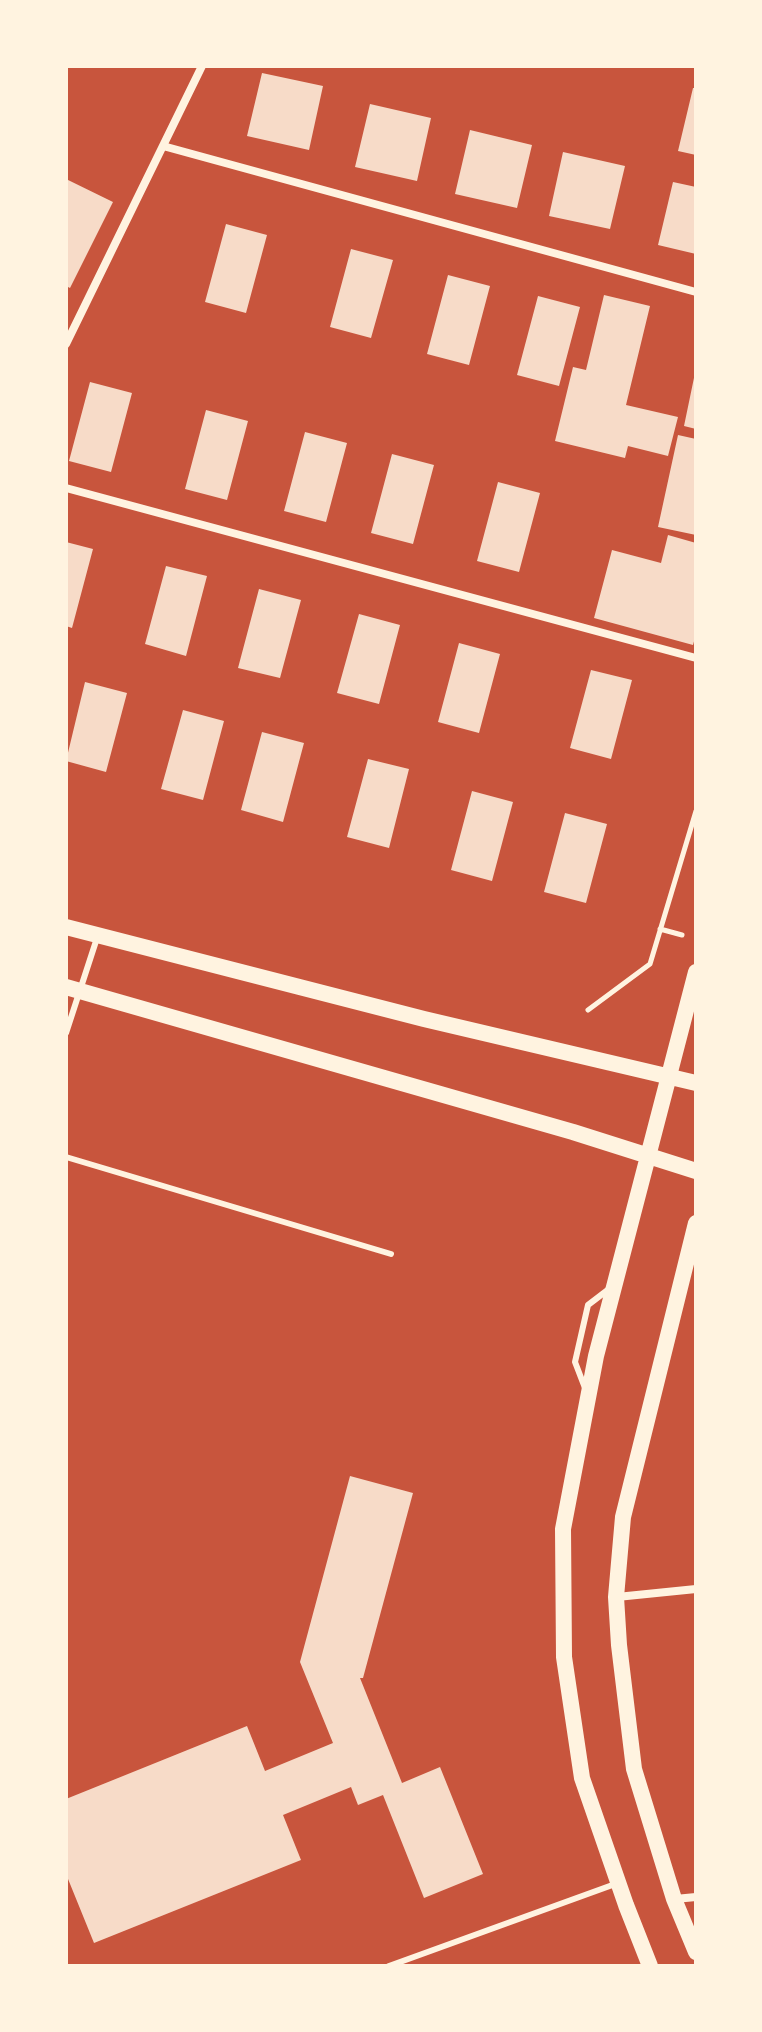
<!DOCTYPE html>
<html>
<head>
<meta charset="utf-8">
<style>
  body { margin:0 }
  #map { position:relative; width:762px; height:2032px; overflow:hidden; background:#c8553d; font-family:"Fira Sans",sans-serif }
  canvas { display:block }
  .frame { position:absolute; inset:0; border:68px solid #fff3e0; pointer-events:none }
</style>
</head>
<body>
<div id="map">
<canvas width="762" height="2032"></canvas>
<div class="frame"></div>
</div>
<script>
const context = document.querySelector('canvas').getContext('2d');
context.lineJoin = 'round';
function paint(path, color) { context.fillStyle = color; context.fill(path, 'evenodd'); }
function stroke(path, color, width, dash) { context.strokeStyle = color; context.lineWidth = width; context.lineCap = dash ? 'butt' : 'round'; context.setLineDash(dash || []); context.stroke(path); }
paint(new Path2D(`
  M 262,73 L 323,86 L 309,150 L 247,136 Z
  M 693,88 L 696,88 L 696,155 L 678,151 Z
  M 370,104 L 431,118 L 417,181 L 355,167 Z
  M 470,130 L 532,145 L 517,208 L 455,194 Z
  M 563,152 L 625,166 L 610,229 L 549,216 Z
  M 66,179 L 113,202 L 70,288 L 66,286 Z
  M 673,182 L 696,187 L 696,254 L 658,245 Z
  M 226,224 L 267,235 L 246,313 L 205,302 Z
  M 351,249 L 393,260 L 371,338 L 330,327 Z
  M 448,275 L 490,286 L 469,365 L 427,354 Z
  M 604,295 L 650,306 L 626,405 L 678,417 L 668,456 L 628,446 L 625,458 L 555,441 L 573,367 L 586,370 Z
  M 538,296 L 580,307 L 559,386 L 517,375 Z
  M 695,373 L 696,373 L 696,429 L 684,426 Z
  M 90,382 L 132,393 L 111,472 L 69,461 Z
  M 206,410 L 248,421 L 227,500 L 185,489 Z
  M 305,432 L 347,443 L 326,522 L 284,511 Z
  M 678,435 L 696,439 L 696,535 L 658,527 Z
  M 392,454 L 434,465 L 413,544 L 371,533 Z
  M 498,482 L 540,493 L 519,572 L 477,561 Z
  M 668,535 L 696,543 L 696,634 L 693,645 L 594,618 L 612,550 L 661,563 Z
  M 66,542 L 93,549 L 72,628 L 66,626 Z
  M 166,566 L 207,576 L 186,656 L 145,644 Z
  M 259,589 L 301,600 L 280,678 L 238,668 Z
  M 359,614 L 400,625 L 379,704 L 337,693 Z
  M 459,643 L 500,654 L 479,733 L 438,722 Z
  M 591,670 L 632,680 L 611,759 L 570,748 Z
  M 85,682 L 127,693 L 106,772 L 66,761 Z
  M 183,710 L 224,721 L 203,800 L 161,789 Z
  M 262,732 L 304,743 L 283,822 L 241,810 Z
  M 368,759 L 409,769 L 389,848 L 347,837 Z
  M 472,791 L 513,802 L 492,881 L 451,870 Z
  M 565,813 L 607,824 L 586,903 L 544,892 Z
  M 350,1476 L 413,1493 L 363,1678 L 360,1678 L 402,1783 L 440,1767 L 483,1874 L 424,1898 L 383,1795 L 358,1805 L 351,1787 L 283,1815 L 301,1860 L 94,1943 L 66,1874 L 66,1799 L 247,1726 L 265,1771 L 333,1743 L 300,1662 Z`), '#f7dbc8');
stroke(new Path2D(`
  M 660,929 L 682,935
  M 588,1010 L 650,964 L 696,811`), '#fff3e0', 5);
stroke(new Path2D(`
  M 66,1033 L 98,935
  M 66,1157 L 391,1254
  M 585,1388 L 575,1362 L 588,1305 L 609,1289
  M 389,1966 L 618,1883`), '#fff3e0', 6);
stroke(new Path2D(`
  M 163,146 L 696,292
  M 66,344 L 202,66
  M 66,488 L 696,658
  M 617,1597 L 696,1589
  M 675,1899 L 696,1897`), '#fff3e0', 8);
stroke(new Path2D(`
  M 66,927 L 424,1019 L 696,1083
  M 66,987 L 573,1132 L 696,1171
  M 696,1223 L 623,1517 L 616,1597 L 619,1645 L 634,1769 L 674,1899 L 696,1952
  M 650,1966 L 626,1905 L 582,1778 L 564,1657 L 563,1529 L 596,1356 L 696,972`), '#fff3e0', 16);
</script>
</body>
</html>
